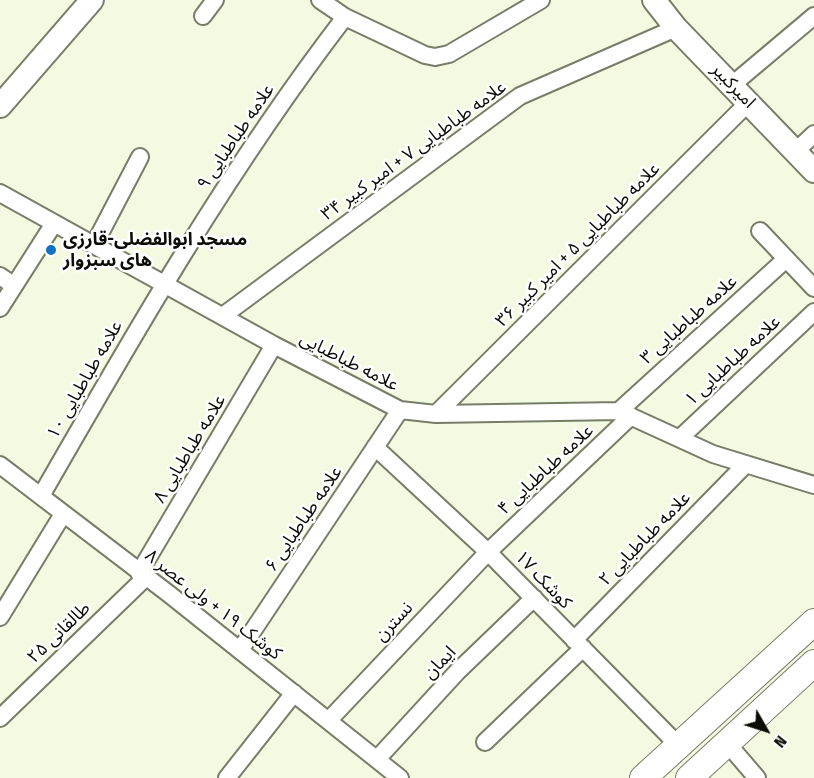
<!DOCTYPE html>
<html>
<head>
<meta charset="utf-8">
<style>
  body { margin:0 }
  #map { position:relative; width:814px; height:778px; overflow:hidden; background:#f4fae2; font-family:"Fira Sans Condensed",sans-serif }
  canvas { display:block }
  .north { position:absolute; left:736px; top:700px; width:60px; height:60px; -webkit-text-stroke:4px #fff; paint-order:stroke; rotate:129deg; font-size:16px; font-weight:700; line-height:24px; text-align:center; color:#0b0c05 }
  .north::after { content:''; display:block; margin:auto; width:21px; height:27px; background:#0b0c05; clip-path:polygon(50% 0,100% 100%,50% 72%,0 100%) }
</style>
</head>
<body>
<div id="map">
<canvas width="814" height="778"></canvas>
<div class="north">N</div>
</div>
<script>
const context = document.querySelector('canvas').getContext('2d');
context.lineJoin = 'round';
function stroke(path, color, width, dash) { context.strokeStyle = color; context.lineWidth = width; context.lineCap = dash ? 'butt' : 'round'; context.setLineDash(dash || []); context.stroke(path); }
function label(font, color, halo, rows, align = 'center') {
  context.font = font + ' "Fira Sans Condensed","Noto Sans Arabic",sans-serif'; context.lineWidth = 5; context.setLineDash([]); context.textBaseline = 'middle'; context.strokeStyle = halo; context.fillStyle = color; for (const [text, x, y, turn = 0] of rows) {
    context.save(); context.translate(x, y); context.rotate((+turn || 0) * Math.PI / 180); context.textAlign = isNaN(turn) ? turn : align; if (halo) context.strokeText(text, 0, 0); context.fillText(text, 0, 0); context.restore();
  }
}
const minor = new Path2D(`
  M 320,0 L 345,17 L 425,55 L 435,57 L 449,54 L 541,0
  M 203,16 L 215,0
  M 732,85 L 814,16
  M 796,151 L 814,134
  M 0,193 L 274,345 L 400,410 L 436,414 L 619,411 L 713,454 L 814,485
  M 760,231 L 814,288
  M 94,245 L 140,157
  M 0,276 L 13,285
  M 0,308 L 53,225
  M 224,315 L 520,96 L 676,28
  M 619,411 L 786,259
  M 436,414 L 748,103
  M 680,438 L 814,312
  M 375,447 L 488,552 L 679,746
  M 0,465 L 169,594 L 400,778
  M 41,496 C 135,332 229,168 345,17
  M 139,573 L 274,345
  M 0,617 L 63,514
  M 574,640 L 745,465
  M 240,650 L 400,410
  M 0,718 L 146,577
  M 329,720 L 488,552 L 631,416
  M 485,742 L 583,648
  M 727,743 L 757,778
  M 378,758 L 457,672 L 534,598
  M 227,778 L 294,693`);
const secondary = new Path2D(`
  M 654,0 L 676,28 L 814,171
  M 0,106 L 92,0`);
const primary = new Path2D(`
  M 643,778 L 814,622
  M 689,778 L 814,663`);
stroke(minor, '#787d68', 20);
stroke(secondary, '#787d68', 26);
stroke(primary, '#787d68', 28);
stroke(minor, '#fff', 16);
stroke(secondary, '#fff', 22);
stroke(primary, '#fff', 26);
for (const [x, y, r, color] of [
  [51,250,6,"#1073bf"]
]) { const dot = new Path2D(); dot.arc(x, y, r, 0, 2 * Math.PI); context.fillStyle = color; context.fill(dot); stroke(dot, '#fff', 2); }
label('18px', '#0b0c05', '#fff', [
  ["امیرکبیر",733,86,46],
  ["علامه طباطبایی ۹",236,137,-56],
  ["علامه طباطبایی ۷ + امیر کبیر ۳۴",414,151,-36],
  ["علامه طباطبایی ۵ + امیر کبیر ۳۶",578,245,-45],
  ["علامه طباطبایی ۳",689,320,-42],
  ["علامه طباطبایی ۱",733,361,-43],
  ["علامه طباطبایی",349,362,27],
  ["علامه طباطبایی ۱۰",85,380,-60],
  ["علامه طباطبایی ۸",190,449,-59],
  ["علامه طباطبایی ۴",546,470,-43],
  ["علامه طباطبایی ۶",304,519,-56],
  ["علامه طباطبایی ۲",645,539,-46],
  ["کوشک ۱۷",543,580,46],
  ["کوشک ۱۹ + ولی عصر ۸",213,605,38],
  ["نسترن",394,622,-47],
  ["طالقانی ۲۵",59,633,-44],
  ["ایمان",440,663,-46]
]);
label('bold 18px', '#0b0c05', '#fff', [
  ["مسجد ابوالفضلی-قارزی",63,240],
  ["های سبزوار",63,261]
], 'left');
</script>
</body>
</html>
